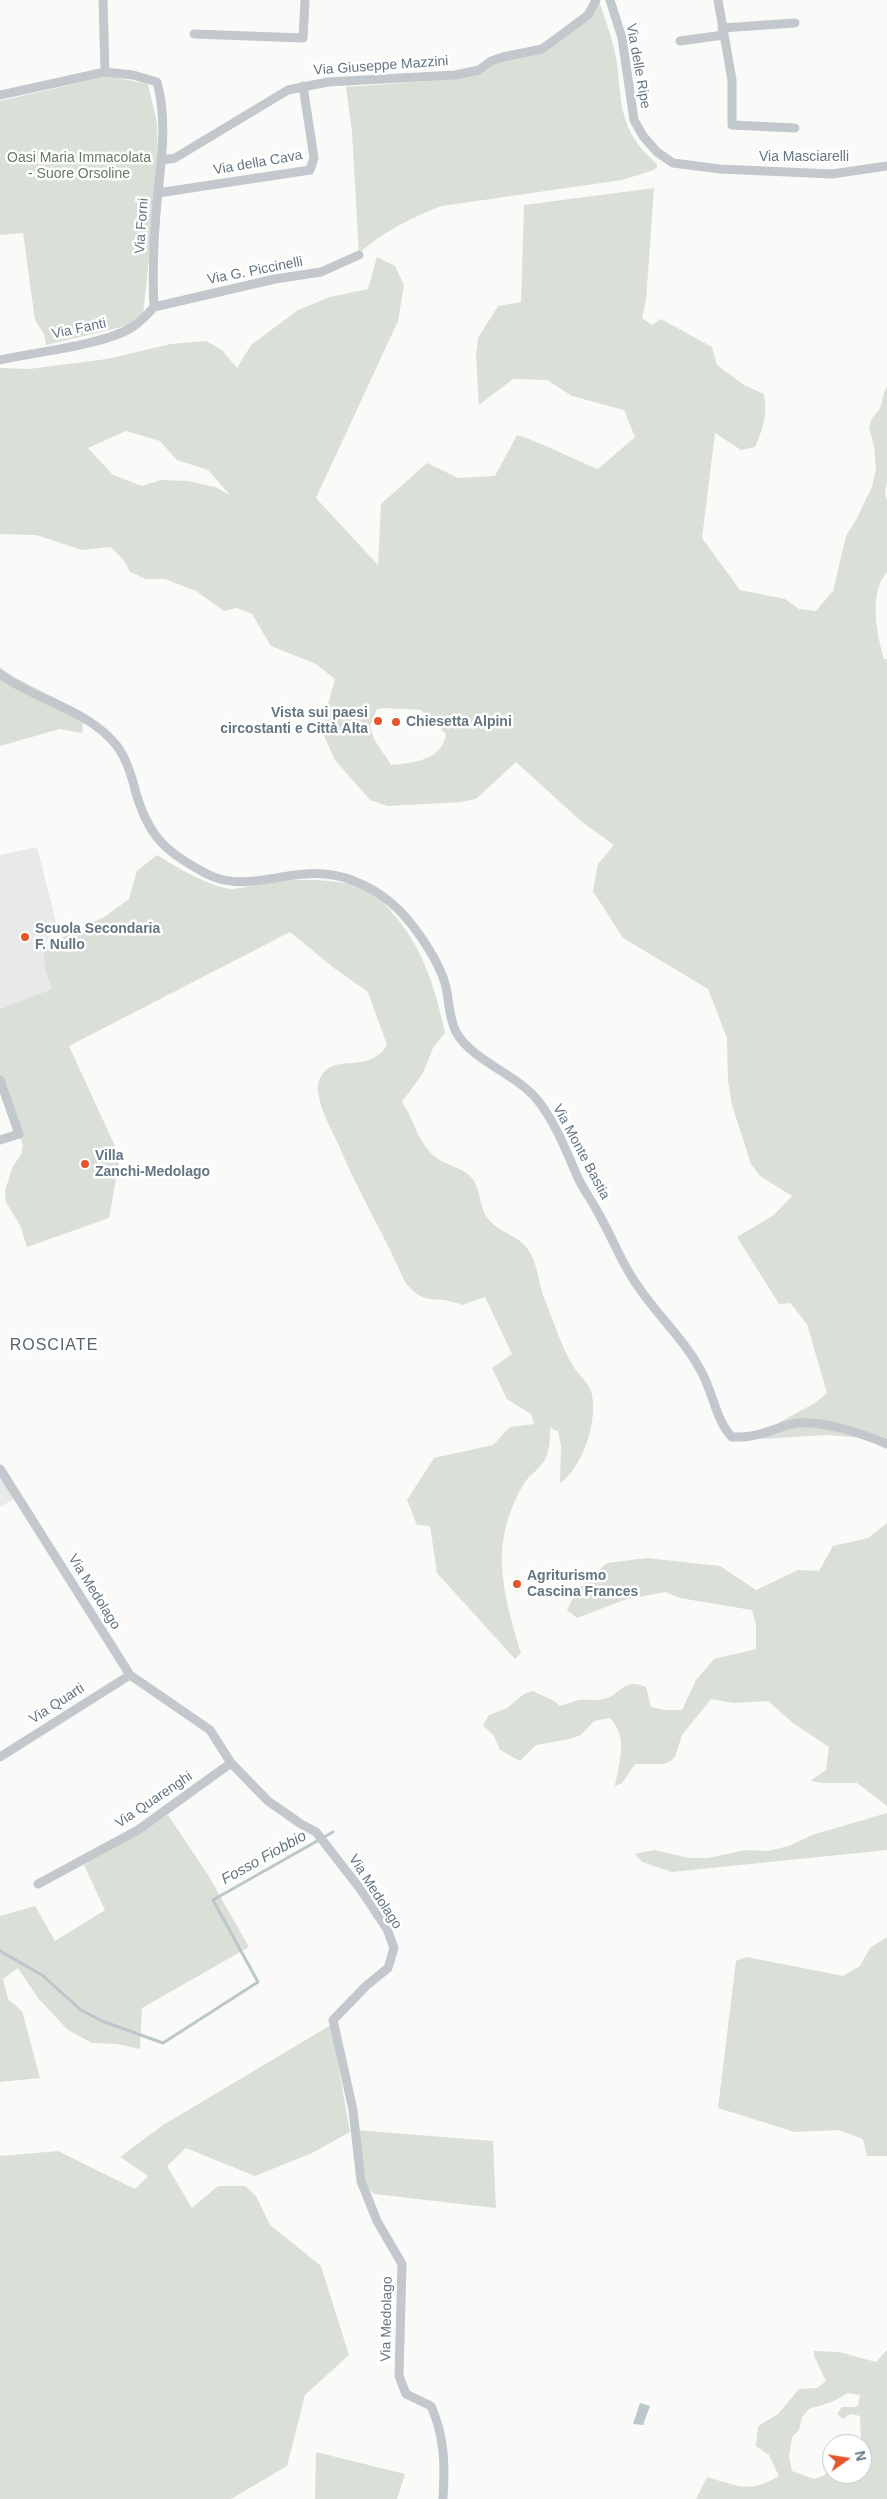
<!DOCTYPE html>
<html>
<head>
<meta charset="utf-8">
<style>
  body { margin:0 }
  #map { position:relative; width:887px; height:2499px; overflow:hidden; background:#fafaf8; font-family:Helvetica,sans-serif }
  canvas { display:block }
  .north { position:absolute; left:822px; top:2434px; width:50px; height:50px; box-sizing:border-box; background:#fff; border:1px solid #c1c8cd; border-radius:50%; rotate:77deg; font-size:14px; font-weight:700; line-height:20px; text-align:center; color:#657683 }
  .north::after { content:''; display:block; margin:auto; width:18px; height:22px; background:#e4572e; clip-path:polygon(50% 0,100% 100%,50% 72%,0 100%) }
</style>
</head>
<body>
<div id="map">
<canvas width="887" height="2499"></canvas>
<div class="north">N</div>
</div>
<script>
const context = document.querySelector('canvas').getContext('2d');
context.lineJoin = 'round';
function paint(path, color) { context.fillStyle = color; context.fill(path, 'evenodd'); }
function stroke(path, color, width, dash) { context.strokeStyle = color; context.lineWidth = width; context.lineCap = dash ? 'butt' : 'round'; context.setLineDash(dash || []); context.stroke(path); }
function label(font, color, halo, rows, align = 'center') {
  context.font = font + ' Helvetica,sans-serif'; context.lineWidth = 5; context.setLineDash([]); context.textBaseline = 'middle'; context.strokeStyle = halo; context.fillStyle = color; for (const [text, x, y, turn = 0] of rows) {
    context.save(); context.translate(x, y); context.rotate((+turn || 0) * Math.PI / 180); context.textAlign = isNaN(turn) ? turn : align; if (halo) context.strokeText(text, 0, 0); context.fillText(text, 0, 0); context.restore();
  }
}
paint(new Path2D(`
  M 37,847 L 57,926 L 43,947 L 45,970 L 53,989 L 0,1009 L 0,855 Z
  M 0,1469 L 18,1497 L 0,1507 Z`), '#e8e9e9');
paint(new Path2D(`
  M 599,1 C 606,21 614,43 617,64 C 622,108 620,132 657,164 L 657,167 L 654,170 L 622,180 L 442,206 C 412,217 383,232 359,253 L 352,132 L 346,87 L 455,79 L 503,59 L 539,52 Z
  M 108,76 L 148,84 L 157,123 L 158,172 L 143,315 L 130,325 L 46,345 L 44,334 L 35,320 L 23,233 L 0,235 L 0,101 Z
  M 654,188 L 646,300 L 642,318 L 652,325 L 661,319 L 712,347 L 717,365 L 744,385 L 764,394 C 768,415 763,428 755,447 L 741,450 L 715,433 L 702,538 L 740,590 L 785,599 L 799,609 L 816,611 L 833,591 L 846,536 L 856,520 L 872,487 L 876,469 L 874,446 L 869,427 L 872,418 C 887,403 878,404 887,386 L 887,481 L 885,493 L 887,501 L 887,572 C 868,593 877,634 884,659 L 887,659 L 887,1440 L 826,1435 L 760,1439 L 763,1431 L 815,1403 L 827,1393 L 807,1324 L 790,1303 L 779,1304 L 737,1237 L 774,1215 L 792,1196 L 760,1176 L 751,1164 L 732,1105 L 728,1081 L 727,1038 L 708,989 L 623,938 L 593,891 L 598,864 L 614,845 L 582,822 L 516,762 L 476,799 L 461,802 L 388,806 L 370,800 L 335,760 L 314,714 L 325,715 L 335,679 L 316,664 L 271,646 L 252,614 L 237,608 L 224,611 L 196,591 L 165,579 L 146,579 L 130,572 L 125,562 L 111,547 L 82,550 L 36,535 L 0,534 L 0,368 L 29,369 L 107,359 L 171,344 L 206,341 L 222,350 L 237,368 L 251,345 L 298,310 L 330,297 L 368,289 L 377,257 L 395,266 L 404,285 L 398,321 L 316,498 L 378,565 L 381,504 L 427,463 L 458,478 L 495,476 L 517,435 C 545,444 570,458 598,469 L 635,437 L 624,410 L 572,396 L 547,380 L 513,379 L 479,405 L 476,356 L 478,338 L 498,306 L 521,302 L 524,205 ZM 126,431 L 160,441 L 177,460 L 208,470 L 230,495 L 215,487 L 188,481 L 161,480 L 142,486 L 113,475 L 88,448 ZM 383,708 L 421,710 L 446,734 C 443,760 413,763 391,765 L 374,739 L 370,725 L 377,709 Z
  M 0,667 L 12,676 L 84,713 L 82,733 L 60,729 L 0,746 Z
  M 157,855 C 179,869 203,883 229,889 C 237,890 274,880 289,880 C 318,880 348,879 374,893 C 380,897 385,905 390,910 C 422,945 435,987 445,1033 L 433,1048 L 423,1073 L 402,1102 C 415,1121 418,1145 438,1159 C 447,1165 463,1168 471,1177 C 482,1190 478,1208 490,1221 C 499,1232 517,1235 526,1247 C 539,1263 537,1282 545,1300 C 554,1322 561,1346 573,1366 C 578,1374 588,1382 591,1391 C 599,1418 583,1468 560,1483 L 561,1446 L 558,1431 L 550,1428 C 550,1438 550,1452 544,1461 C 538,1471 527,1476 522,1487 C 489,1545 503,1592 521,1653 L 515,1659 L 437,1573 L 430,1526 L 417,1525 L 407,1500 L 434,1458 L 493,1445 L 510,1427 L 534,1424 L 531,1414 L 507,1399 L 492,1368 L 512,1354 L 485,1297 L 462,1305 C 433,1293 424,1309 404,1280 C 384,1234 358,1192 339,1146 C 332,1130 322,1114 319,1097 C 317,1089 317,1082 322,1075 C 335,1053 369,1075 387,1045 L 368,992 L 334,968 L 290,932 L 69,1046 L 120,1157 L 109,1218 L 27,1247 L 20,1225 L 6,1202 L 5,1191 L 10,1175 L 13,1166 L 21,1155 L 23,1146 L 0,1080 L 0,1009 L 52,989 L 45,970 L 43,947 L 104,917 L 129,899 L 137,871 Z
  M 887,1523 L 887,1806 L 857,1783 L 823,1783 L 810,1781 L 826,1770 L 829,1747 L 793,1723 L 768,1701 L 734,1703 L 711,1699 L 682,1735 L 675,1757 L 671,1761 L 664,1764 L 635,1764 L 622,1783 L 615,1786 C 619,1762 629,1738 610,1718 L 594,1721 L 581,1735 L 570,1739 L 536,1745 L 520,1761 L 500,1750 L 494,1736 L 483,1725 L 489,1715 L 507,1708 L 524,1694 L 533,1691 L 554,1701 L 560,1706 C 566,1704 573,1702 579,1700 C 587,1699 596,1701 603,1699 C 622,1695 623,1677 646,1687 L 651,1707 L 665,1710 L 682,1710 L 696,1680 L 714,1659 L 756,1649 L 756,1625 L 752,1610 L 680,1598 L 665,1592 L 624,1600 L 577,1618 L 567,1610 L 577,1590 L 607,1563 L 647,1558 L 720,1566 L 756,1590 L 798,1570 L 819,1571 L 833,1546 L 868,1538 Z
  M 887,1813 L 887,1850 L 672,1872 L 642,1862 L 635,1854 L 654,1850 L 689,1858 L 708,1858 L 746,1850 L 768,1851 L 789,1846 L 812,1835 Z
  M 168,1815 L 208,1875 L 249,1947 L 142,2008 L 140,2049 L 117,2044 L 92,2043 L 68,2030 L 38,1998 L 18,1968 L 3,1979 L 8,1999 L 22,2011 L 40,2078 L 0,2082 L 0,1916 L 35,1906 L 55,1941 L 105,1910 L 84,1865 Z
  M 887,1937 L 887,2156 L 867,2156 L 863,2139 L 838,2130 L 795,2132 L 718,2108 L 736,1961 L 747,1957 L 843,1976 L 860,1966 L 870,1948 Z
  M 331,2025 L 350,2132 L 312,2153 L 255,2176 L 186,2148 L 167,2166 L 192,2208 L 218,2186 L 245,2186 L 256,2196 L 270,2225 L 321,2266 L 349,2355 L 305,2395 L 287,2466 L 231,2499 L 0,2499 L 0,2156 L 58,2151 L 135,2189 L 148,2176 L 120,2157 L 163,2125 Z
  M 355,2130 L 493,2141 L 496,2208 L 374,2194 L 361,2181 Z
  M 887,2350 L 887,2499 L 696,2499 L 707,2477 C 739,2486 748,2494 779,2476 L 769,2455 L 756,2446 L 758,2426 L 778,2414 L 799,2389 L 817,2388 L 826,2381 L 814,2356 L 814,2351 L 839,2352 L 876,2362 ZM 848,2393 L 860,2395 L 858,2405 L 855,2407 L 842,2407 L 837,2414 L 843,2419 L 850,2414 L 860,2416 L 862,2474 L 832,2474 L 832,2463 L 825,2475 L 814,2479 L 792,2471 L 789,2456 L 792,2437 L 799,2430 L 802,2417 L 809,2409 L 832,2402 Z
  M 316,2452 L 405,2474 L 397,2499 L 315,2499 Z`), '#dadfd7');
paint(new Path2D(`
  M 640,2403 L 650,2406 L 643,2425 L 633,2424 Z`), '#bbc7cb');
stroke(new Path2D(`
  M 0,1951 L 42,1975 L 81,2010 L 102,2021 L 163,2043 L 258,1982 L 213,1900 L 333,1832`), '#bbc7cb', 3);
stroke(new Path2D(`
  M 103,0 L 105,72
  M 610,0 L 622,38 L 634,120 L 643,136 L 657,152 L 673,163 L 720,169 L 832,174 L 887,166
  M 718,0 L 732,80 L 732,125 L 795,128
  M 722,28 L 795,23
  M 194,34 L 303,38 L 305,0
  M 680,41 L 724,35
  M 0,95 L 105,72 L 133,75 L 157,82 C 167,118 162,156 158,192 C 154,230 152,269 154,307
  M 163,160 L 175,158 L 288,90 L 328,82 L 455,75 L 479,70 L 491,61 L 503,57 L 542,49 L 588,15 L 596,0
  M 158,193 L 310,170 L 314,158 L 303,86
  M 154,307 L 275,279 L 321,272 L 359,255
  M 0,360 C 36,352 102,345 131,328 C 141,322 147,315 154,307
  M 0,674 C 36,701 88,709 117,746 C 127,759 132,777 136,793 C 149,838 168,854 209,875 C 241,890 272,876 305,874 C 340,871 373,885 398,909 C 416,927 440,962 446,987 C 449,1001 449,1018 456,1032 C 474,1063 517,1073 539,1102 C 556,1124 567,1153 578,1178 C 585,1192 594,1204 601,1218 C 611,1236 619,1256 630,1274 C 650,1309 682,1335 701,1371 C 713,1392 716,1421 732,1437 C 759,1438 768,1430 792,1424 C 818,1418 863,1434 887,1444
  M 0,1080 L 19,1134 L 0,1140
  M 0,1469 L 130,1675 L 210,1730 L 231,1763 L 268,1801 L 301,1824 L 316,1832 L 361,1890 L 387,1929 L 394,1948 L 388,1968 L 366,1986 L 333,2020 L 353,2110 L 361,2181 L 377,2221 L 402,2264 L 399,2376 L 406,2394 L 431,2406 C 445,2437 445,2466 443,2499
  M 0,1757 L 130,1675
  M 38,1884 L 138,1830 L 231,1763`), '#c3c8cc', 9);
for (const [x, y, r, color] of [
  [378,721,5,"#e4572e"],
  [396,722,5,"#e4572e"],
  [25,937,5,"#e4572e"],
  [85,1164,5,"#e4572e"],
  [517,1584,5,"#e4572e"]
]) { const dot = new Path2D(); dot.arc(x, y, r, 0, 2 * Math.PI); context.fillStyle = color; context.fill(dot); stroke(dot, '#fff', 2); }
label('14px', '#657683', '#fff', [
  ["Via Giuseppe Mazzini",381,66,-4],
  ["Via delle Ripe",638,66,80],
  ["Via Masciarelli",804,157],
  ["Via della Cava",258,163,-10],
  ["Via Forni",142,226,-86],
  ["Via G. Piccinelli",255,271,-11],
  ["Via Fanti",79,329,-12],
  ["Via Monte Bastia",581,1152,62],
  ["Via Medolago",94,1592,58],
  ["Via Quarti",57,1704,-33],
  ["Via Quarenghi",154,1800,-34],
  ["Via Medolago",375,1892,57],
  ["Via Medolago",387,2319,-89]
]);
label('14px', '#687a64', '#fff', [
  ["Oasi Maria Immacolata",79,158],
  ["- Suore Orsoline",79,174]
]);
label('bold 14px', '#657683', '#fff', [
  ["Vista sui paesi",368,713,"right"],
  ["circostanti e Città Alta",368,729,"right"],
  ["Chiesetta Alpini",406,722],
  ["Scuola Secondaria",35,929],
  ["F. Nullo",35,945],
  ["Villa",95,1156],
  ["Zanchi-Medolago",95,1172],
  ["Agriturismo",527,1576],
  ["Cascina Frances",527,1592]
], 'left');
label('italic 15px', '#60757c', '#fff', [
  ["Fosso Fiobbio",264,1858,-29]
]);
context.letterSpacing = '1px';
label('16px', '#57646e', '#fff', [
  ["ROSCIATE",54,1346]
]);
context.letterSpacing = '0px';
</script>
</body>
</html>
